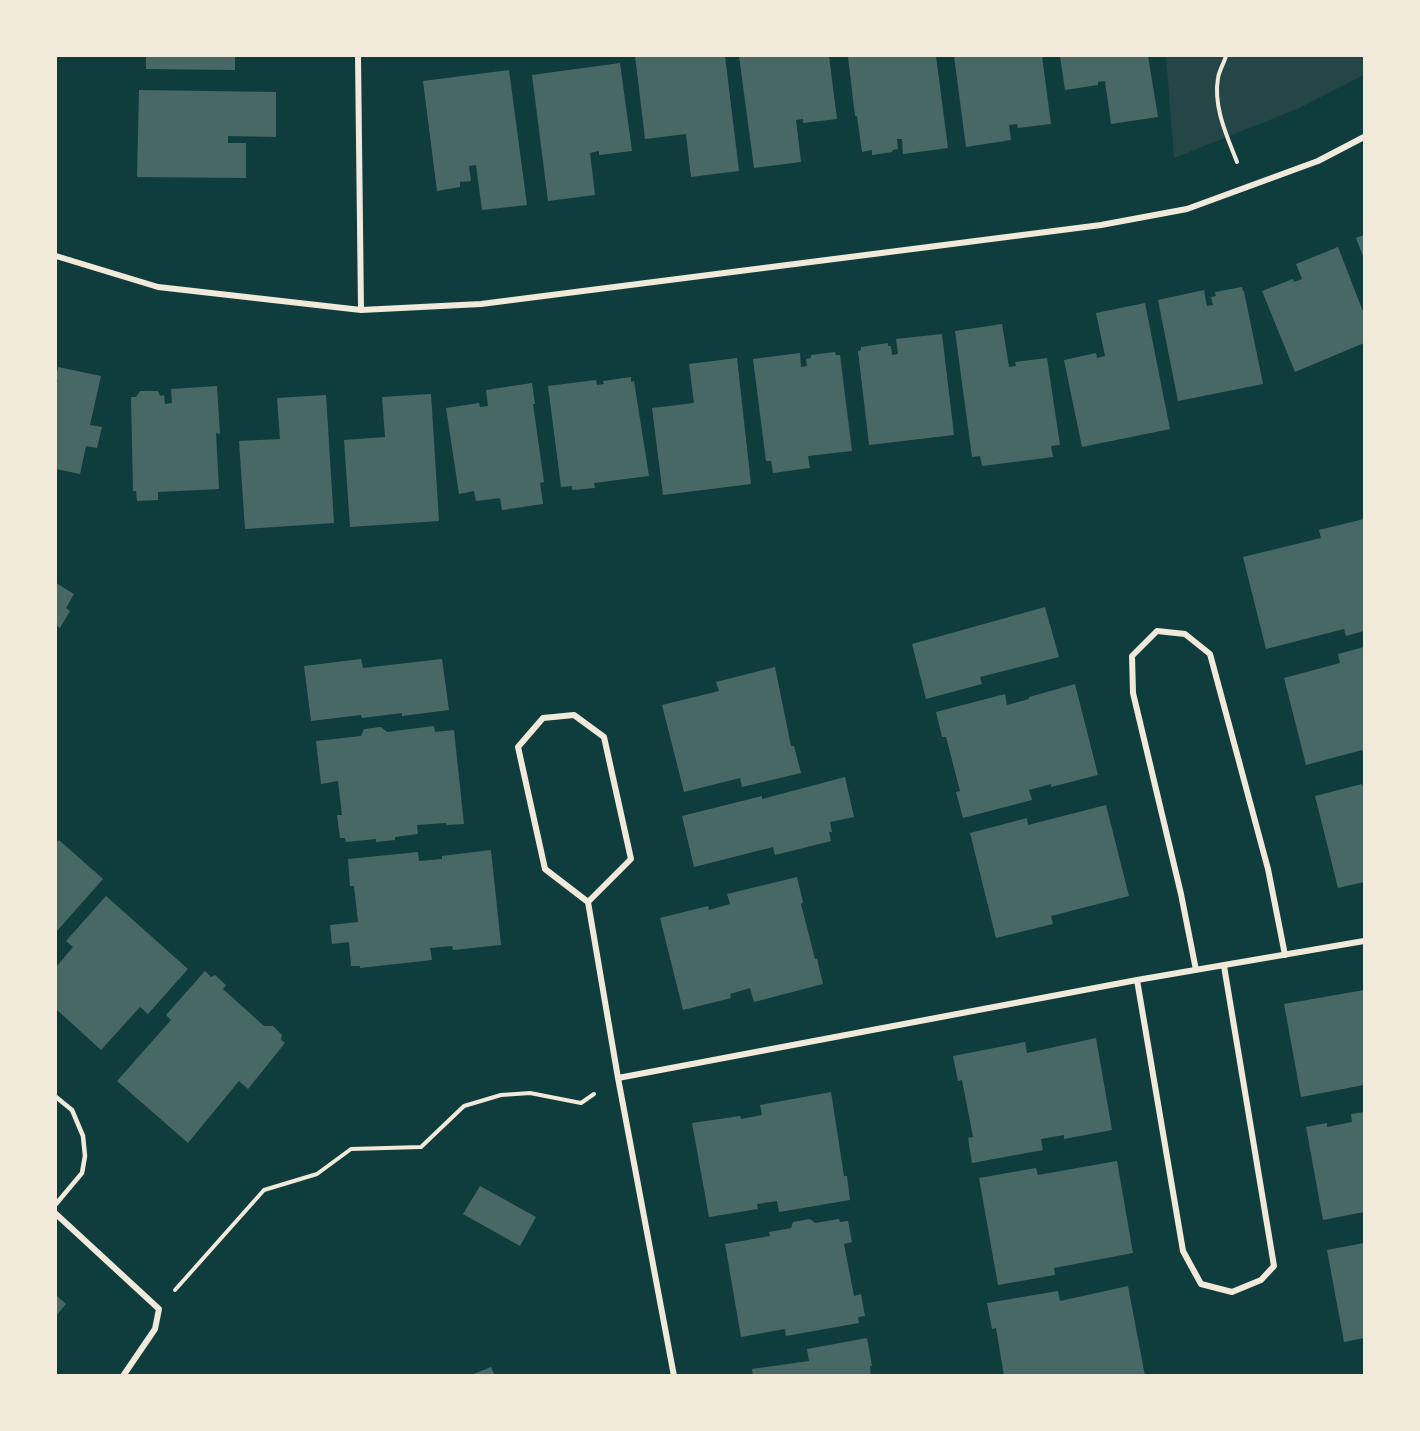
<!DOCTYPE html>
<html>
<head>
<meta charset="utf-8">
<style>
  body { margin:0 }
  #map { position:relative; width:1420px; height:1431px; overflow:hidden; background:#0f3d3e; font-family:"Golos Text",sans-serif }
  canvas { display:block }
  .frame { position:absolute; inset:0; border:57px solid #f1e9da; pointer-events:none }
</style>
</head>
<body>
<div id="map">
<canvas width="1420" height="1431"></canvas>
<div class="frame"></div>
</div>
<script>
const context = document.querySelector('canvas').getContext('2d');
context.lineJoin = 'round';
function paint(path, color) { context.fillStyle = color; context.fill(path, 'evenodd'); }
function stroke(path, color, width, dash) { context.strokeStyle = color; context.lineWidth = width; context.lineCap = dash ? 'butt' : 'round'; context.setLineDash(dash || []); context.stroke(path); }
paint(new Path2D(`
  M 1166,56 L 1364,56 L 1364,75 L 1295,110 L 1174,158 Z`), '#244646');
paint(new Path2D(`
  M 146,56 L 235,56 L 235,70 L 146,69 Z
  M 635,56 L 725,56 L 739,171 L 691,177 L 686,134 L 645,139 Z
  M 739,56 L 829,56 L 837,119 L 803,123 L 803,119 L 796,120 L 801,162 L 754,168 Z
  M 861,56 L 936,56 L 948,148 L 903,154 L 902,139 L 897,139 L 898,149 L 893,150 L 892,152 L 872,155 L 872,150 L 862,152 L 857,116 L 855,116 L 848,57 Z
  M 954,56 L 1042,56 L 1051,124 L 1018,128 L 1017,124 L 1009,125 L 1011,140 L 966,147 Z
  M 1060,56 L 1148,56 L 1158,117 L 1111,124 L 1105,81 L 1098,82 L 1098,85 L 1065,90 Z
  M 620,63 L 632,151 L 599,155 L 599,151 L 590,153 L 595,195 L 548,201 L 532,75 Z
  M 509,70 L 527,205 L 482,210 L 476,165 L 469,166 L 471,181 L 460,182 L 460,187 L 437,191 L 423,81 Z
  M 139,90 L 276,92 L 276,137 L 228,136 L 228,143 L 246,143 L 246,178 L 137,177 Z
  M 1364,235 L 1364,259 L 1356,238 Z
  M 1338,247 L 1364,314 L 1364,343 L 1295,372 L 1262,291 L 1293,279 L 1294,282 L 1302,279 L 1296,264 Z
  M 1242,287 L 1243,291 L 1244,291 L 1263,384 L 1178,401 L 1158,300 L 1204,290 L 1207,306 L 1213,305 L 1211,297 L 1216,296 L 1215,292 Z
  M 1145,303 L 1170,429 L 1082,447 L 1064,360 L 1096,353 L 1097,358 L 1105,356 L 1096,313 Z
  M 1002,324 L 1009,367 L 1016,366 L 1015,362 L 1047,358 L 1060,445 L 1051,446 L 1053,457 L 982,466 L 980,456 L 972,457 L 955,331 Z
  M 942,334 L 954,435 L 869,445 L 858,351 L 861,350 L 861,347 L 888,343 L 888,346 L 891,346 L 892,355 L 898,354 L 896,339 Z
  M 835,352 L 836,355 L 840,355 L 852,451 L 808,456 L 810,468 L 773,473 L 771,461 L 766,461 L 753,359 L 800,353 L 801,367 L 807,366 L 806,359 L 811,358 L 811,355 Z
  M 737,358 L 751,484 L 663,495 L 652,408 L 694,403 L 689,364 Z
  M 58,367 L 101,376 L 90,425 L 102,427 L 97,448 L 86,446 L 80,474 L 56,469 L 56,383 L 58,381 L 56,378 Z
  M 631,377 L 631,382 L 634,381 L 649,476 L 594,483 L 595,488 L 572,490 L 572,486 L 561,487 L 548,386 L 596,380 L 597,385 L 604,384 L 603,381 Z
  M 532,383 L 535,404 L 533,404 L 544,482 L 540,483 L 543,504 L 502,510 L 500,498 L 476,501 L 474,491 L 459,494 L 446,408 L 479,403 L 480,407 L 488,406 L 486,390 Z
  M 217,386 L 220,434 L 216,433 L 219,489 L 158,492 L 158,500 L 137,501 L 136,491 L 133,491 L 131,397 L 136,397 L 140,391 L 158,391 L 160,396 L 164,395 L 165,404 L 172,403 L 171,389 Z
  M 431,394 L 439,521 L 350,527 L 344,440 L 385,437 L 382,397 Z
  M 326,395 L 334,523 L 245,529 L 239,441 L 280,439 L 277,398 Z
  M 1364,519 L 1364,631 L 1346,636 L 1344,629 L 1266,649 L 1243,557 L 1321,538 L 1319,530 Z
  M 56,583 L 74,594 L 66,608 L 70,611 L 60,628 L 56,625 Z
  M 1045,607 L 1059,657 L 980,677 L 982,684 L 926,699 L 912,644 Z
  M 1364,647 L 1364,755 L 1362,750 L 1306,765 L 1284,678 L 1340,663 L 1338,654 Z
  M 361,659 L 363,668 L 442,659 L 449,710 L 402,716 L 402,713 L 362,718 L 361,715 L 311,721 L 304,666 Z
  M 775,667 L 791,746 L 794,746 L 801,773 L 742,787 L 740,778 L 684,792 L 662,705 L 719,691 L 716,682 Z
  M 1075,684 L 1098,775 L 1051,787 L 1051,784 L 1029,790 L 1032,800 L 963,818 L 956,792 L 960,791 L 946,737 L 942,737 L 936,712 L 1005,694 L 1007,705 L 1029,699 L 1029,697 Z
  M 434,726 L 435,732 L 454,730 L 464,824 L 447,825 L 446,823 L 417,825 L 418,834 L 395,837 L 395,840 L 376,842 L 376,839 L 346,842 L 345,838 L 340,838 L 337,815 L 342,815 L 338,781 L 321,784 L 316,741 L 361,736 L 364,729 L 381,727 L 387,732 Z
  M 845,777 L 854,817 L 830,822 L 832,832 L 829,832 L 831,841 L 775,855 L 773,847 L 694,867 L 682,816 L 762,796 L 762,799 Z
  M 1362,784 L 1363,787 L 1364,787 L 1364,882 L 1338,888 L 1315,796 Z
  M 1106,805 L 1129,896 L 1051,916 L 1053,924 L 996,938 L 970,833 L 1027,818 L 1028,825 Z
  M 59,840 L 103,879 L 57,931 L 56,843 Z
  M 491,850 L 501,945 L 453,950 L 452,946 L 430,948 L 432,960 L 360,968 L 360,966 L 351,966 L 349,942 L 332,944 L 330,925 L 358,922 L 354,886 L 350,886 L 348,859 L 418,852 L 419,861 L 442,859 L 442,856 Z
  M 797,877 L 803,902 L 801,904 L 815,959 L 817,959 L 823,984 L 754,1002 L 750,988 L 730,994 L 731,998 L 683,1010 L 660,918 L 708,906 L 709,910 L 730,904 L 727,894 Z
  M 106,896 L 188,969 L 148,1014 L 140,1007 L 101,1050 L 56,1009 L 56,967 L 73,947 L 66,941 Z
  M 205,971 L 211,977 L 215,975 L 226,985 L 223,989 L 264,1026 L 273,1026 L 282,1035 L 281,1040 L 285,1043 L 248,1089 L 239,1081 L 188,1143 L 117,1081 L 171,1020 L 166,1015 Z
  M 1364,990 L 1364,1085 L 1301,1097 L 1284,1004 Z
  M 1096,1038 L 1112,1130 L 1064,1139 L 1064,1135 L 1041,1139 L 1043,1150 L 972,1163 L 968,1138 L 973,1137 L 962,1080 L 958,1081 L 953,1056 L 1025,1042 L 1027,1053 Z
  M 831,1092 L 844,1176 L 847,1176 L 850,1200 L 779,1212 L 777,1201 L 757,1204 L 758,1209 L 709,1217 L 692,1123 L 740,1116 L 741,1119 L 762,1115 L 760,1105 Z
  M 1364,1112 L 1364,1212 L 1323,1220 L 1306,1127 L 1327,1123 L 1327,1127 L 1352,1122 L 1351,1114 Z
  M 1117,1161 L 1133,1253 L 1054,1268 L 1055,1275 L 998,1285 L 979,1178 L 1036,1168 L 1038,1175 Z
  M 480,1186 L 536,1217 L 520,1246 L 463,1214 Z
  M 810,1219 L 815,1223 L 839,1219 L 840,1222 L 848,1221 L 852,1242 L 844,1244 L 854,1296 L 861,1294 L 865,1316 L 858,1317 L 859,1323 L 786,1336 L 785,1329 L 741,1337 L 725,1244 L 770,1236 L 769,1232 L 791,1228 L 793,1222 Z
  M 1364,1243 L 1364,1338 L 1344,1342 L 1327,1250 Z
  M 1128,1286 L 1145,1376 L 1004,1376 L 996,1328 L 992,1329 L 987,1303 L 1058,1291 L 1060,1301 Z
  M 56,1295 L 66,1304 L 56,1316 Z
  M 867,1338 L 872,1366 L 870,1366 L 871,1376 L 753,1376 L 752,1369 L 809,1361 L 807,1349 Z
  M 491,1367 L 495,1376 L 471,1376 L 471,1375 Z`), '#486865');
stroke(new Path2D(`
  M 1226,56 C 1224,63 1219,71 1218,78 C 1213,107 1227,136 1237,162
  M 175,1290 L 264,1190 L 317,1174 L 351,1149 L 421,1147 L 464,1106 L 501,1095 L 530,1093 L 581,1103 L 594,1094`), '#f1e9da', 4);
stroke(new Path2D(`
  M 56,1097 L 72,1110 L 83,1136 L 85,1156 L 82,1173 L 56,1204`), '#f1e9da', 4.5);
stroke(new Path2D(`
  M 358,56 L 361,310
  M 56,256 L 158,287 L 361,310 L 481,304 L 1101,225 L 1187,209 L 1318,161 L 1364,137
  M 588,902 L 631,859 L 604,737 L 574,715 L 543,718 L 518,747 L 545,869 L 588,902 L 618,1078 L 674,1376
  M 1196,970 L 1181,894 L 1133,693 L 1132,656 L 1157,631 L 1185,634 L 1210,654 L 1268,869 L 1285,955
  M 1137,980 L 1183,1251 L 1201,1284 L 1232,1292 L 1261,1280 L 1274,1266 L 1224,966
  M 618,1078 L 1137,980 L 1364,941
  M 56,1214 L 159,1309 L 155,1329 L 123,1376`), '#f1e9da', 6);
</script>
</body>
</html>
